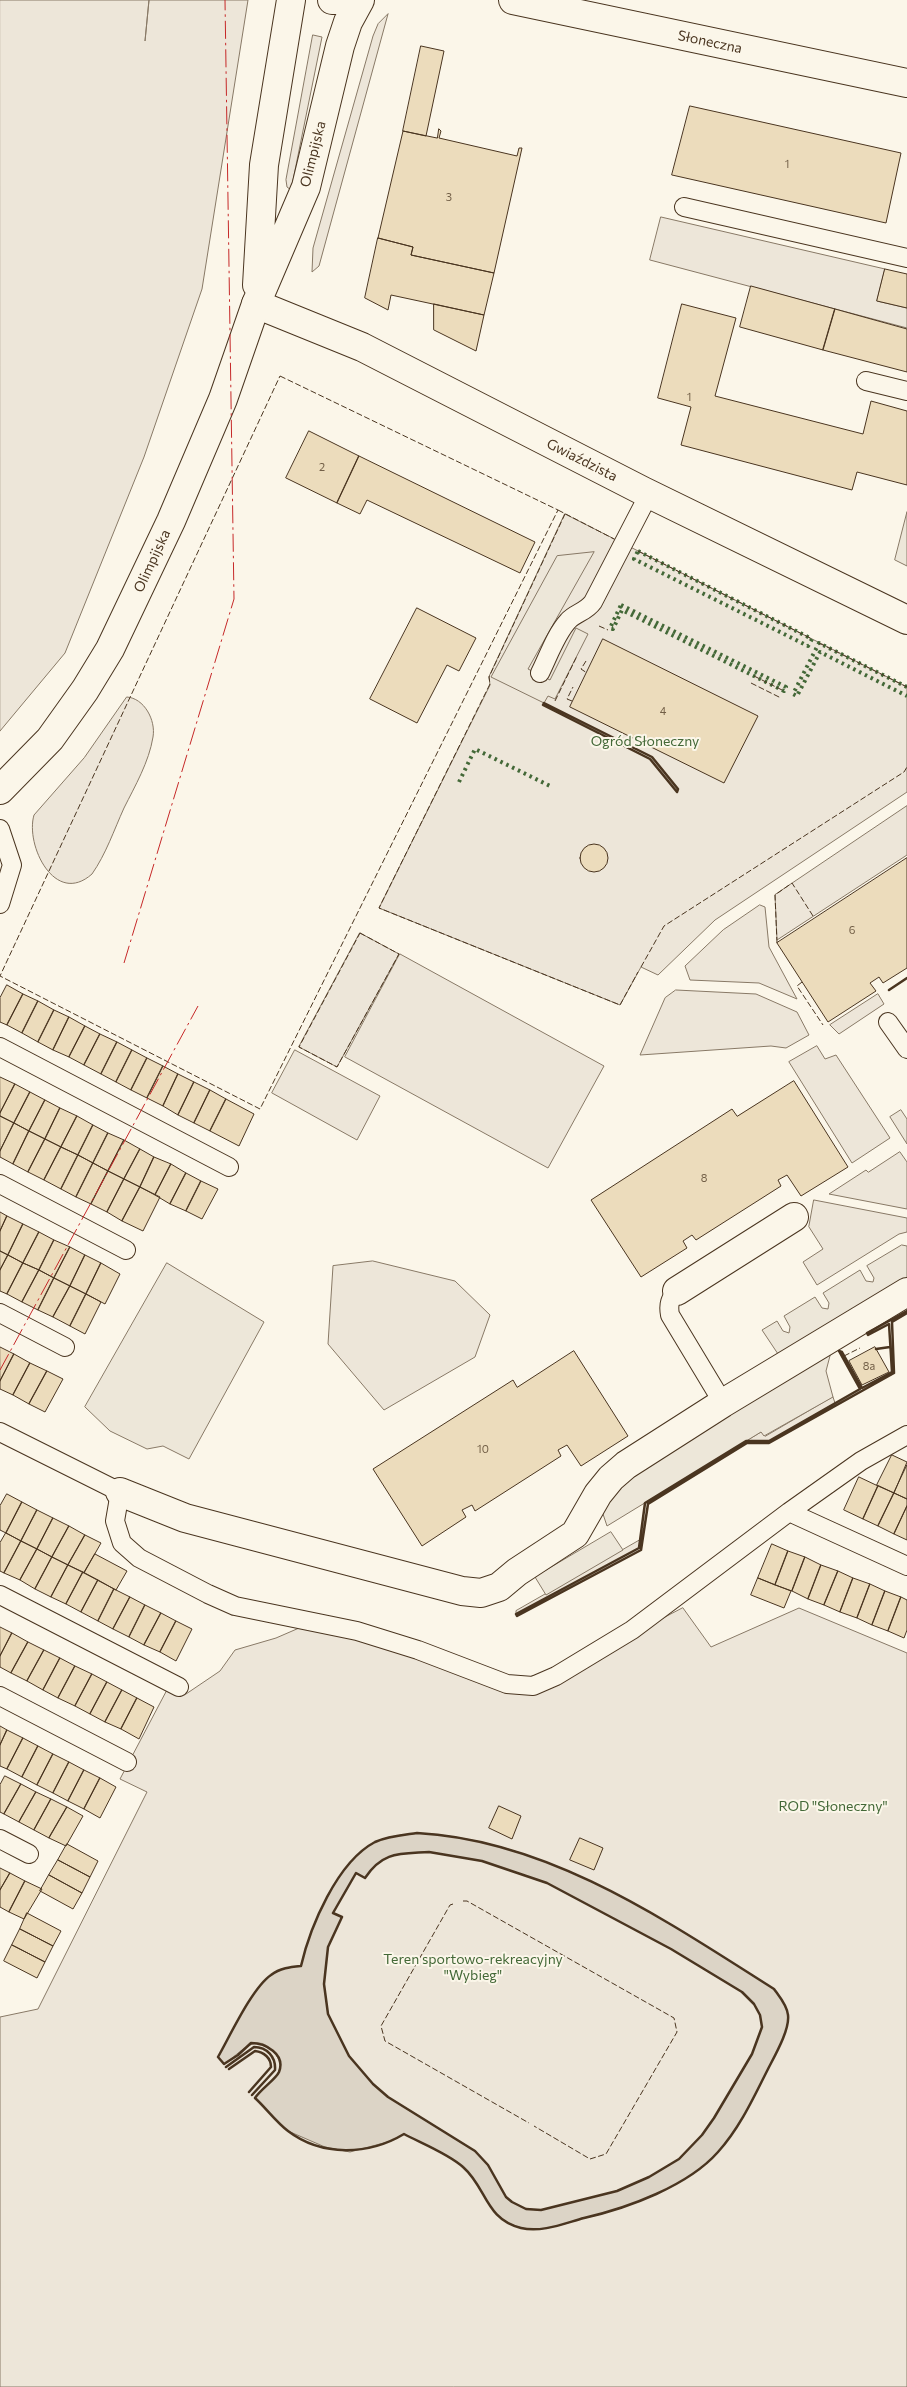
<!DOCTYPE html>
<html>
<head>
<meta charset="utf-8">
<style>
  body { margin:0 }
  canvas { display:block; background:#fbf6e9 }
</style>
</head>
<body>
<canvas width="907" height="2387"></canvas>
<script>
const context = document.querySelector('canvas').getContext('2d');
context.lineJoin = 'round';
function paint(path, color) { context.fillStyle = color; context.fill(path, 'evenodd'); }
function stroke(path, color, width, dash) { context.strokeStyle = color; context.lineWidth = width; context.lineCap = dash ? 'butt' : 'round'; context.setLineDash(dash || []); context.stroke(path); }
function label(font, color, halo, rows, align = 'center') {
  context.font = font + ' Commissioner,sans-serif'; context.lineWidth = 4; context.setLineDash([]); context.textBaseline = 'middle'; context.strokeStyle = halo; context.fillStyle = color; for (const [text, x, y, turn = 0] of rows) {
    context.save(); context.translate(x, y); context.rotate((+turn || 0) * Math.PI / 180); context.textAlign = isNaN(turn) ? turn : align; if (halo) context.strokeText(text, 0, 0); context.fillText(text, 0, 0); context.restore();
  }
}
const green = new Path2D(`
  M 0,0 L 149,0 L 145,41 L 149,0 L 248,0 L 202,289 L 144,457 L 65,653 L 0,731 Z
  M 388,14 L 319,266 L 312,272 L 313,248 L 373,36 L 378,24 Z
  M 313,35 L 322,37 L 291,190 L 287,187 L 286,180 Z
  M 661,217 L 885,269 L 877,301 L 907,308 L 907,328 L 650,260 Z
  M 565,514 L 907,687 L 907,792 L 715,920 L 658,975 L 641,967 L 620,1005 L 379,908 L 490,685 L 489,677 Z
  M 127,697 C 144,698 156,720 153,737 C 149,762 135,786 124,808 C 114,830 106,854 92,874 C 55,907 25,845 34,815 L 84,758 Z
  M 907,806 L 907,855 L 777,940 L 775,895 Z
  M 760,905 L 765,907 L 769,947 L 797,999 L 759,983 L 690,980 L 685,966 L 723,930 Z
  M 360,933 L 399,954 L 337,1067 L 299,1047 Z
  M 400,954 L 604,1066 L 548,1168 L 345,1057 Z
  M 676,990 L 756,994 L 797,1012 L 809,1035 L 786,1048 L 771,1046 L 640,1055 L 665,998 Z
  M 878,994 L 884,1004 L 839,1034 L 830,1025 Z
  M 817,1046 L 825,1059 L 836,1055 L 890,1138 L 852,1163 L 789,1062 Z
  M 295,1050 L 380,1096 L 357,1140 L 272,1093 Z
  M 901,1110 L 907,1119 L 907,1144 L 890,1117 Z
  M 900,1152 L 907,1162 L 907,1209 L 829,1194 L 866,1170 L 868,1172 Z
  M 814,1200 L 907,1218 L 907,1232 L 899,1234 L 817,1285 L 803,1262 L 823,1249 L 809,1227 Z
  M 373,1261 L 455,1281 L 490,1315 L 475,1357 L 384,1410 L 328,1344 L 333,1266 Z
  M 833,1397 L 835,1403 L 769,1441 L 746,1441 L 761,1432 L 765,1436 Z
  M 640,1540 L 639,1548 L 516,1614 L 516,1611 Z
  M 683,1608 L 711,1647 L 799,1608 L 907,1653 L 907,2387 L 0,2387 L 0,2017 L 38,2009 L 147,1792 L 120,1779 L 169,1686 L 186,1694 L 220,1671 L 235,1650 L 276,1638 L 306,1625 L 533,1686 Z`);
paint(green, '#ede6d9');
stroke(green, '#887966', 1);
const parking = new Path2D(`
  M 907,512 L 907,566 L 895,560 Z
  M 594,552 L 528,669 L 550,680 L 576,628 L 588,634 L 555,699 L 548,696 L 544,703 L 491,677 L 557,556 Z
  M 902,1245 L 907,1246 L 907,1282 L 780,1357 L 762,1330 L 777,1321 L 783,1331 L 789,1333 L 790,1327 L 784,1316 L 815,1297 L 822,1308 L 828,1309 L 829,1303 L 823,1293 L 860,1270 L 866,1281 L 873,1282 L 874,1278 L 867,1266 Z
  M 167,1263 L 264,1322 L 189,1459 L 163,1446 L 147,1449 L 110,1431 L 85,1407 Z
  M 831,1352 L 826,1371 L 833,1397 L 764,1436 L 761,1432 L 607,1526 L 602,1511 L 628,1475 Z
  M 611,1532 L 623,1550 L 546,1595 L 535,1577 Z`);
paint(parking, '#ede7d9');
stroke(parking, '#887966', 1);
const water = new Path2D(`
  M 417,1833 C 549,1840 665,1920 774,1989 C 779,1996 787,2005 788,2015 C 790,2030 774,2057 767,2071 C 753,2099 739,2129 718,2152 C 688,2186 628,2208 585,2218 C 565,2223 542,2233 522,2228 C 485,2219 487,2188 463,2167 C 449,2154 421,2143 404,2134 L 391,2141 L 350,2152 L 325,2147 L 288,2131 L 255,2098 C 261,2089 276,2079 279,2072 C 282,2067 279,2058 275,2054 C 257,2029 241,2053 224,2064 L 218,2057 C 230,2036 252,1988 271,1975 C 281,1968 291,1967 301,1966 C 310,1926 337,1862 375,1842 C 388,1836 403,1835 417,1833 ZM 429,1852 L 482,1861 L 547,1883 L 671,1949 L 742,1992 L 754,2004 L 760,2015 L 762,2027 L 752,2054 L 714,2118 L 702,2135 L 679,2159 L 649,2177 L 617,2191 L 541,2210 L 526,2209 L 512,2202 L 506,2197 L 488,2165 L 475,2151 L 388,2097 L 373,2084 L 349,2056 L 328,2014 L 324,1984 L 328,1947 L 342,1917 L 333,1913 L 356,1873 L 365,1878 C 383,1851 400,1854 429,1852 Z`);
paint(water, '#dcd4c6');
stroke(water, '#887966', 1);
const building = new Path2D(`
  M 421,46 L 444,51 L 426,136 L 403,131 Z
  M 690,106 L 901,153 L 886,223 L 672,175 Z
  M 439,129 L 441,131 L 439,138 L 517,156 L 519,148 L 522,148 L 494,273 L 411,255 L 413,247 L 378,238 L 403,131 L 437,138 Z
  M 378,238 L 413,247 L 411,255 L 494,273 L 484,315 L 391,295 L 388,310 L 365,298 Z
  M 885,269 L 907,274 L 907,308 L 877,301 Z
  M 751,286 L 835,309 L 823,350 L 740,327 Z
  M 434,304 L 484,315 L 476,351 L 434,330 Z
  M 682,304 L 736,318 L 715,396 L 863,434 L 871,401 L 907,411 L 907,485 L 857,472 L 852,490 L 681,445 L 691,407 L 658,398 Z
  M 835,309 L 907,329 L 907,372 L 823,350 Z
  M 309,431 L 359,456 L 337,503 L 286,478 Z
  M 359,456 L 535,542 L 520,573 L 367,500 L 360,514 L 337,503 Z
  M 417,608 L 476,638 L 459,671 L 447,665 L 417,723 L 370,699 Z
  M 603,639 L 758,716 L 724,783 L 570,707 Z
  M580 858a14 14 0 1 1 28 0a14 14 0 1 1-28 0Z
  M 907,858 L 907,968 L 883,983 L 879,977 L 870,983 L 876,991 L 828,1022 L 777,943 Z
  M 7,985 L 23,994 L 7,1025 L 0,1022 L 0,998 Z
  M 23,994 L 38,1001 L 22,1033 L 7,1025 Z
  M 38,1001 L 54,1010 L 38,1042 L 22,1033 Z
  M 54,1010 L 69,1017 L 53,1050 L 38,1042 Z
  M 69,1017 L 85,1026 L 69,1057 L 53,1050 Z
  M 85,1026 L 100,1034 L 84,1065 L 69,1057 Z
  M 100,1034 L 117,1042 L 101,1074 L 84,1065 Z
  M 117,1042 L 132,1050 L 116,1082 L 101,1074 Z
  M 132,1050 L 147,1058 L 131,1090 L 116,1082 Z
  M 147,1058 L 163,1066 L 147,1098 L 131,1090 Z
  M 163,1066 L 178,1074 L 163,1106 L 147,1098 Z
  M 178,1074 L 194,1082 L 178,1115 L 163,1106 Z
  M 0,1077 L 15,1084 L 0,1113 Z
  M 794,1081 L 848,1167 L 801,1196 L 787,1175 L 778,1180 L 781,1186 L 696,1240 L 692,1235 L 683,1241 L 687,1248 L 641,1277 L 591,1200 L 732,1109 L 737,1116 Z
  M 194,1082 L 210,1090 L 194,1123 L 178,1115 Z
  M 15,1084 L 30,1092 L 14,1123 L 0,1116 L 0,1113 Z
  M 210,1090 L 226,1099 L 210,1131 L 194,1123 Z
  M 30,1092 L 45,1100 L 29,1131 L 14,1123 Z
  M 226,1099 L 254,1114 L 239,1146 L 210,1131 Z
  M 45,1100 L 60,1108 L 45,1139 L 29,1131 Z
  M 60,1108 L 77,1116 L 61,1147 L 45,1139 Z
  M 0,1116 L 14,1123 L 0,1151 Z
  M 77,1116 L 93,1125 L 78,1155 L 61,1147 Z
  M 14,1123 L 29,1131 L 13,1164 L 0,1157 L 0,1151 Z
  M 93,1125 L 108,1133 L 93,1163 L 78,1155 Z
  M 29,1131 L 45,1139 L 28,1172 L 13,1164 Z
  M 108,1133 L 124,1140 L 108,1171 L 93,1163 Z
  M 45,1139 L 61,1147 L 44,1180 L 28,1172 Z
  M 124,1140 L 140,1149 L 124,1179 L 108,1171 Z
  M 61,1147 L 78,1155 L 61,1189 L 44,1180 Z
  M 140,1149 L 154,1157 L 140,1187 L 124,1179 Z
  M 78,1155 L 93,1163 L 76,1197 L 61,1189 Z
  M 154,1157 L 171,1164 L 155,1195 L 140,1187 Z
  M 93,1163 L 108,1171 L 91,1204 L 76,1197 Z
  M 171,1164 L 186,1173 L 170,1204 L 155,1195 Z
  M 108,1171 L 124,1179 L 107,1212 L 91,1204 Z
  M 186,1173 L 201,1181 L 186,1211 L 170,1204 Z
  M 124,1179 L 140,1187 L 122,1221 L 107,1212 Z
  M 201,1181 L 218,1189 L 202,1219 L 186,1211 Z
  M 140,1187 L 160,1197 L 143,1231 L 122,1221 Z
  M 0,1212 L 7,1216 L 0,1231 Z
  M 7,1216 L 23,1224 L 8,1255 L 0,1251 L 0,1231 Z
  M 23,1224 L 39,1232 L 23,1263 L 8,1255 Z
  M 39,1232 L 54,1240 L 39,1270 L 23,1263 Z
  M 54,1240 L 70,1247 L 54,1278 L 39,1270 Z
  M 70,1247 L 85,1255 L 70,1286 L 54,1278 Z
  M 0,1251 L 8,1255 L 0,1270 Z
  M 8,1255 L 23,1263 L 7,1294 L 0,1291 L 0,1270 Z
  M 85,1255 L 101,1263 L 86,1294 L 70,1286 Z
  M 23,1263 L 39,1270 L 22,1302 L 7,1294 Z
  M 101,1263 L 120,1274 L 105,1304 L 86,1294 Z
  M 39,1270 L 54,1278 L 38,1310 L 22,1302 Z
  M 54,1278 L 70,1286 L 53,1317 L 38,1310 Z
  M 70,1286 L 86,1294 L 70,1326 L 53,1317 Z
  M 86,1294 L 101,1302 L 85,1334 L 70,1326 Z
  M 0,1347 L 14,1354 L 0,1381 Z
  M 875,1347 L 889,1372 L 862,1385 L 849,1361 Z
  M 574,1351 L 628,1436 L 581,1466 L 567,1445 L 558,1450 L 561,1456 L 475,1511 L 472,1505 L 462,1510 L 466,1517 L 422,1546 L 373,1469 L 513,1380 L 517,1387 Z
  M 14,1354 L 30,1363 L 13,1395 L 0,1389 L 0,1381 Z
  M 30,1363 L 47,1371 L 29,1404 L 13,1395 Z
  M 47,1371 L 63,1379 L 45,1412 L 29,1404 Z
  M 892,1455 L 907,1462 L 894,1493 L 877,1485 Z
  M 907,1465 L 907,1499 L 894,1493 Z
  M 859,1477 L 878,1486 L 863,1519 L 844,1510 Z
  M 878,1486 L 894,1493 L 878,1526 L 863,1519 Z
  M 894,1493 L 907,1499 L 907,1506 L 894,1534 L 878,1526 Z
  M 7,1494 L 22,1502 L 6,1533 L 0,1530 L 0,1506 Z
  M 22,1502 L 37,1510 L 21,1541 L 6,1533 Z
  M 907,1506 L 907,1540 L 894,1534 Z
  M 37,1510 L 53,1518 L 37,1549 L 21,1541 Z
  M 53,1518 L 69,1526 L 52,1557 L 37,1549 Z
  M 69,1526 L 85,1535 L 68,1565 L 52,1557 Z
  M 6,1533 L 21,1541 L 4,1573 L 0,1571 L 0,1543 Z
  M 85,1535 L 101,1543 L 84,1573 L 68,1565 Z
  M 21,1541 L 37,1549 L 20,1580 L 4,1573 Z
  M 772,1544 L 788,1551 L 775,1585 L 758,1578 Z
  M 37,1549 L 52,1557 L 35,1589 L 20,1580 Z
  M 788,1551 L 805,1557 L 792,1591 L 775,1585 Z
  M 95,1554 L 127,1571 L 116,1590 L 84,1573 Z
  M 52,1557 L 68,1565 L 51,1597 L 35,1589 Z
  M 805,1557 L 821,1565 L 808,1599 L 792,1591 Z
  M 68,1565 L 83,1572 L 66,1604 L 51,1597 Z
  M 821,1565 L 838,1571 L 824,1605 L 808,1599 Z
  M 838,1571 L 853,1578 L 840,1612 L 824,1605 Z
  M 83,1572 L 98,1580 L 81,1612 L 66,1604 Z
  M 758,1578 L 791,1591 L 784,1608 L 751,1595 Z
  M 853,1578 L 870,1584 L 857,1618 L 840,1612 Z
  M 98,1580 L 114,1589 L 98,1621 L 81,1612 Z
  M 870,1584 L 885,1591 L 872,1625 L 857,1618 Z
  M 114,1589 L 130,1597 L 113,1629 L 98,1621 Z
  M 885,1591 L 901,1597 L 888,1631 L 872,1625 Z
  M 130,1597 L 145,1605 L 129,1637 L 113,1629 Z
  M 901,1597 L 907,1600 L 907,1630 L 904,1638 L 888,1631 Z
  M 145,1605 L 161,1613 L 144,1645 L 129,1637 Z
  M 161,1613 L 176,1621 L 160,1652 L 144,1645 Z
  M 176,1621 L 192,1629 L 176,1661 L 160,1652 Z
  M 0,1627 L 12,1633 L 0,1656 Z
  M 12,1633 L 28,1642 L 11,1673 L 0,1667 L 0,1656 Z
  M 28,1642 L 44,1650 L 27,1681 L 11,1673 Z
  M 44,1650 L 60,1658 L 43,1690 L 27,1681 Z
  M 60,1658 L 75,1666 L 58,1698 L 43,1690 Z
  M 75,1666 L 92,1674 L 75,1706 L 58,1698 Z
  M 92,1674 L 107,1682 L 90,1714 L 75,1706 Z
  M 107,1682 L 122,1690 L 105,1722 L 90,1714 Z
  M 122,1690 L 137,1698 L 121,1729 L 105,1722 Z
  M 137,1698 L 154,1707 L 139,1739 L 121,1729 Z
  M 0,1726 L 7,1730 L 0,1745 Z
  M 7,1730 L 23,1738 L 7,1769 L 0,1766 L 0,1745 Z
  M 23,1738 L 38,1746 L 22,1777 L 7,1769 Z
  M 38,1746 L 53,1754 L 37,1785 L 22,1777 Z
  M 53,1754 L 69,1762 L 53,1793 L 37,1785 Z
  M 69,1762 L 84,1770 L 68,1801 L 53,1793 Z
  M 84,1770 L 100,1778 L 84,1809 L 68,1801 Z
  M 5,1776 L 21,1784 L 4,1814 L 0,1812 L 0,1785 Z
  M 100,1778 L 116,1787 L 100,1818 L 84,1809 Z
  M 21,1784 L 36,1792 L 19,1822 L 4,1814 Z
  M 36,1792 L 51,1799 L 34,1830 L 19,1822 Z
  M 51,1799 L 67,1807 L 49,1838 L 34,1830 Z
  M 499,1806 L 521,1816 L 512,1839 L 489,1828 Z
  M 67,1807 L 83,1816 L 66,1846 L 49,1838 Z
  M 580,1838 L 603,1848 L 594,1870 L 570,1860 Z
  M 67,1844 L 98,1861 L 90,1877 L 58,1860 Z
  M 58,1860 L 90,1877 L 82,1893 L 49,1875 Z
  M 0,1868 L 10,1873 L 0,1890 Z
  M 10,1873 L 25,1881 L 9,1912 L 0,1907 L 0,1890 Z
  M 49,1875 L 82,1893 L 73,1909 L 40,1891 Z
  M 25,1881 L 42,1889 L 24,1919 L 9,1912 Z
  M 27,1913 L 61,1931 L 53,1946 L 20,1929 Z
  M 20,1929 L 53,1946 L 45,1962 L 12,1945 Z
  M 12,1945 L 45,1962 L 37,1978 L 4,1961 Z`);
paint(building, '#ecdcbc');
stroke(building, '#4a3520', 1);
const lane = new Path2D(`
  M 684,207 L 907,258
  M 866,381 L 907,391
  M 540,673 C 548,657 556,634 568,621 C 575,613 586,612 593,602 L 649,494
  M 0,829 L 12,865 L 0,904
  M 888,1022 L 907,1049
  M 0,1047 L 229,1167
  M 0,1184 L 126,1250
  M 677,1291 C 670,1299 668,1304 670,1315 L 723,1403
  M 0,1313 L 65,1347
  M 0,1432 L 120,1492 L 115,1521 L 122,1543 L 139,1558 L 208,1594 L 235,1606 L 357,1631 L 418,1650 L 507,1684 L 533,1686 L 556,1676 L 632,1630 L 789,1512 L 861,1461 L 907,1435
  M 789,1512 L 907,1566
  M 0,1595 L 179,1687
  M 0,1696 L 127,1762
  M 0,1839 L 29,1854`);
const street = new Path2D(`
  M 513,0 L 907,83
  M 256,304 L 362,347 L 643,491 L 907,620
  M 677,1291 L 794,1217
  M 120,1492 L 185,1518 L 462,1591 L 481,1593 L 499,1587 L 517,1572 L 575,1534 L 598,1494 L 611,1478 L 626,1465 L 723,1403 L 907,1292`);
const secondary = new Path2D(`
  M 332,0 L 350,0
  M 257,285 L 264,165 L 291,0
  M 0,790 L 50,739 L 85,690 L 110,649 L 171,521 L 223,399 L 256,304 L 306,187 L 340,46 L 348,22 L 360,0`);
stroke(lane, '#4a3520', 20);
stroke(street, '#4a3520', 30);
stroke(secondary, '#4a3520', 30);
stroke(lane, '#fbf6e9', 18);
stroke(street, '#fbf6e9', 28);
stroke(secondary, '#fbf6e9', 28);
stroke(new Path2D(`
  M 638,551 L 812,639 L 808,646 L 634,559 Z
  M 621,605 L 786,687 L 784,691 L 622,610 L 613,629 L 610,628 Z
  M 907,687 L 819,643 L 793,694 L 797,696 L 820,652 L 907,696
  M 459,782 L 475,749 L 550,786`), '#436837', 4, [2.5, 4]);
stroke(new Path2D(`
  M 280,376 L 558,510 L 260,1109 L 0,976 Z
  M 558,510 L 614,539
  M 565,514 L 489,677 L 490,684 L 379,908 L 620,1005 L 638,972
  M 638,551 L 812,639
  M 599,626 L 608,630
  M 819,643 L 907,687
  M 586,661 L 581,669 L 587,673
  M 754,676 L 784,691
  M 751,683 L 781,698
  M 555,701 L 577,656
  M 572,701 L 567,699 L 573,687
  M 360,933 L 399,954 L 337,1067 L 299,1047 Z
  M 777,943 L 775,895 L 792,883 L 813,916
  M 641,967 L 664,926 L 904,772 L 907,767
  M 802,982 L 797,986 L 823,1025
  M 844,1356 L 860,1348
  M 463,1901 L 467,1901 L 674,2018 L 677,2032 L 606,2154 L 590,2159 L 534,2126
  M 453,1904 L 450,1905 L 381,2026 L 385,2041 L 529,2123`), '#4a3520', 1, [6, 2.5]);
stroke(new Path2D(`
  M 544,703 L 652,757 L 678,789 L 677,792 L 650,759 L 543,705 Z
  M 889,990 L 907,978
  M 907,1311 L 867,1333 L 868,1335 L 889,1324 L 892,1372 L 862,1388 L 842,1352 L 839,1351 L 860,1389 L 769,1441 L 746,1441 L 645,1503 L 639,1548 L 516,1614 L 517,1616 L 641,1550 L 648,1504 L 747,1443 L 769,1443 L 894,1373 L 892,1322 L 907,1313
  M 876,1349 L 890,1347
  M 417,1833 C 549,1840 665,1920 774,1989 C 779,1996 787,2005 788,2015 C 790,2030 774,2057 767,2071 C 753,2099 739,2129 718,2152 C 688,2186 628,2208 584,2218 C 565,2223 542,2233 521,2228 C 485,2219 487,2188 463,2167 C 449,2154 421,2143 404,2134 C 369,2155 322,2157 288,2131 C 276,2122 266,2108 255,2098 C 261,2089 276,2079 279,2072 C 286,2054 265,2043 251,2043 L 238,2055 L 224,2064 L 218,2057 C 230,2036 252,1988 271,1975 C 280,1968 291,1967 301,1966 C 310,1927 337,1862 375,1842 C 388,1836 403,1835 417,1833 Z
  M 429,1852 L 482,1861 L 547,1883 L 671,1949 L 742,1992 L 754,2004 L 760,2015 L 762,2027 L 752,2054 L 714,2118 L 702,2135 L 679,2159 L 649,2177 L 617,2191 L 541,2210 L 526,2209 L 512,2202 L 506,2197 L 488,2165 L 475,2151 L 388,2097 L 373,2084 L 349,2056 L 328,2014 L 324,1984 L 328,1947 L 342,1917 L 333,1913 L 356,1873 L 365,1878 C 383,1851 400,1854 429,1852 Z
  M 226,2067 L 254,2047 C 267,2047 276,2057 275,2070 L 252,2095
  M 229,2069 L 255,2051 C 264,2052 271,2058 271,2067 L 249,2092`), '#4a3520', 2.5);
stroke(new Path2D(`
  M 124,963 L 234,599 L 225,0
  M 0,1370 L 198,1006`), '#c62828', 1, [18, 4, 2.5, 4]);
label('11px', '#725f47', null, [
  ["1",787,164],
  ["3",449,197],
  ["1",689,397],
  ["2",322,467],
  ["4",663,711],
  ["6",852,930],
  ["8",704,1178],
  ["8a",869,1366],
  ["10",483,1449]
]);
label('14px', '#4a3520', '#fbf6e9', [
  ["Słoneczna",710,42,12],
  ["Olimpijska",313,154,-76],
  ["Gwiaździsta",582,460,27],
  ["Olimpijska",152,561,-65]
]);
label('14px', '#436837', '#fbf6e9', [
  ["Ogród Słoneczny",645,741],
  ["ROD \"Słoneczny\"",833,1806],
  ["Teren sportowo-rekreacyjny",473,1959],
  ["\"Wybieg\"",473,1975]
]);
</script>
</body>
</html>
